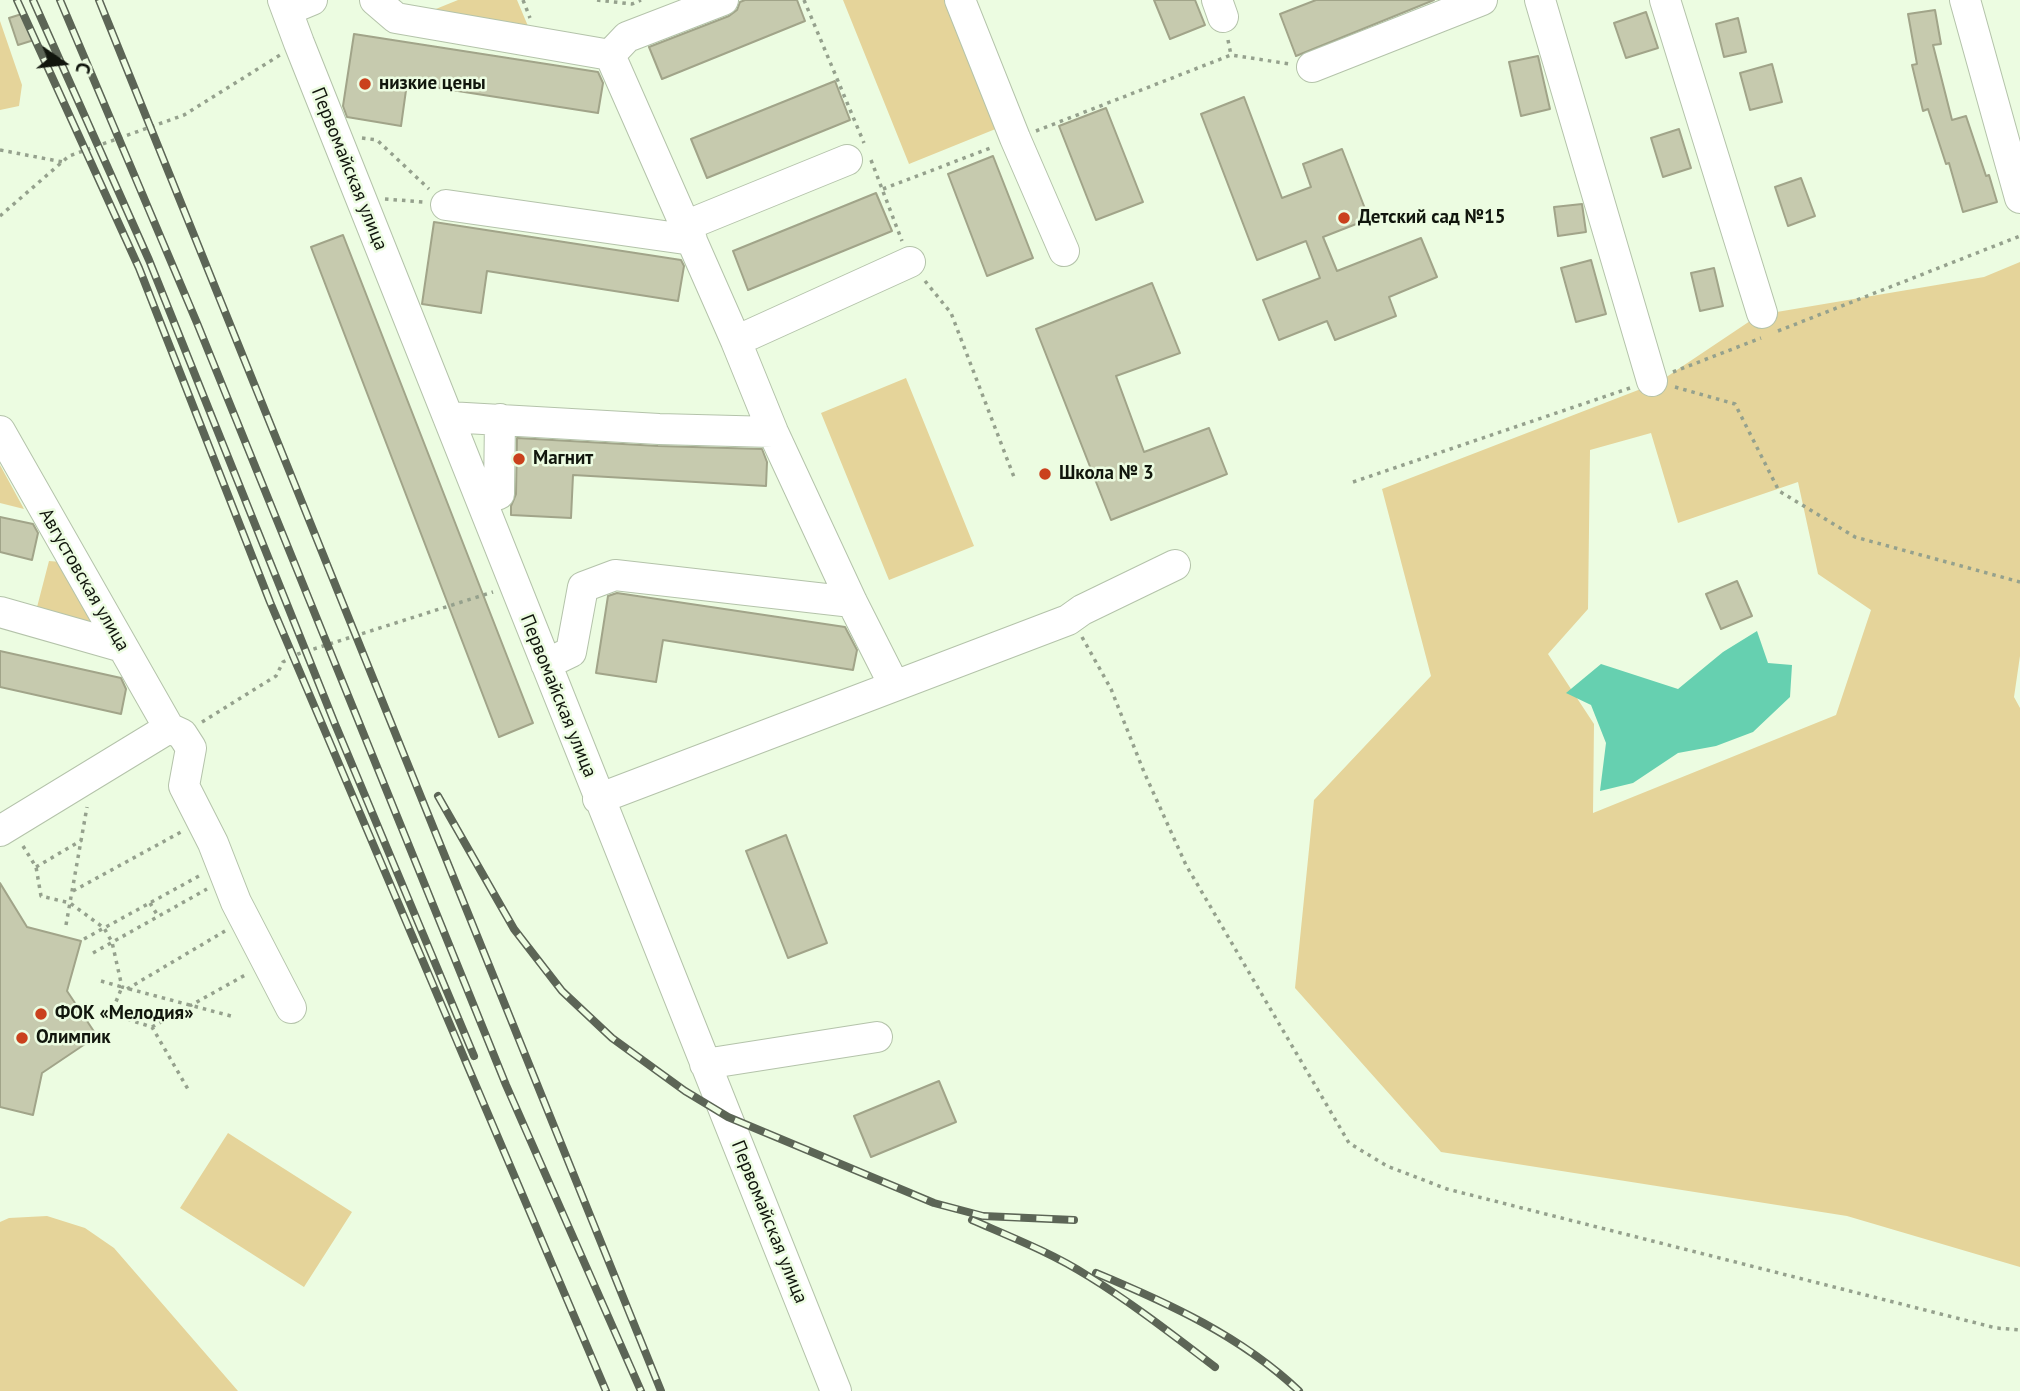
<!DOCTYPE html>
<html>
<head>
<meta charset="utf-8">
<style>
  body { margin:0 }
  #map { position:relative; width:2020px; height:1391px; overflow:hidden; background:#ecfce1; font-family:"PT Sans",sans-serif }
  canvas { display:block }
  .north { position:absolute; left:28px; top:28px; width:70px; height:70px; -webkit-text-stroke:5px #ecfce1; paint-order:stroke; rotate:104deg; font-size:19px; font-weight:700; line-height:28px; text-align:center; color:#11160d }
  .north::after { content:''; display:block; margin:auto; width:24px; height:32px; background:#11160d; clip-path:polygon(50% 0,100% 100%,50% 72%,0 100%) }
</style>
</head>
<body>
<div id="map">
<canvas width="2020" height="1391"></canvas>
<div class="north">С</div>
</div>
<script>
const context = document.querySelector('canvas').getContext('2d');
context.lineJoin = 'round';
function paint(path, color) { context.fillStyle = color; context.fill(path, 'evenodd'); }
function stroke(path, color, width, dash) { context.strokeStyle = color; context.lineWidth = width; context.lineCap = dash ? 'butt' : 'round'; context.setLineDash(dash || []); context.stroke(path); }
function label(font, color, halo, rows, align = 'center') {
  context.font = font + ' "PT Sans",sans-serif'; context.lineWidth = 5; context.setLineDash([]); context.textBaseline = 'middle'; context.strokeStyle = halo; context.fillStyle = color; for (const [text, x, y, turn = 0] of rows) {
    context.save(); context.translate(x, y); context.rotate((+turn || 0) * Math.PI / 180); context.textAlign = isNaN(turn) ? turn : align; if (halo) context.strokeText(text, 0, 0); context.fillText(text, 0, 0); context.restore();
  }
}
paint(new Path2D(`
  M 458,0 L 517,0 L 533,38 L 416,17 Z
  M 843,0 L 947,0 L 998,128 L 909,164 Z
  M 0,21 L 22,85 L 19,106 L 0,110 Z
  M 2020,262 L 2020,656 L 2014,697 L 2020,708 L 2020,1267 L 1847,1216 L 1441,1152 L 1295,988 L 1314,800 L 1431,676 L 1382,489 L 1659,382 L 1759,315 L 1984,277 ZM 1651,433 L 1678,523 L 1798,482 L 1818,574 L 1871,610 L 1836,715 L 1593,813 L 1594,724 L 1548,654 L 1588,609 L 1590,450 Z
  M 906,378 L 974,546 L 889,580 L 821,413 Z
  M 0,465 L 24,509 L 0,503 Z
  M 49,561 L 61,562 L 96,621 L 92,627 L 36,611 Z
  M 228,1133 L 352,1212 L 304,1287 L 180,1208 Z
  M 47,1216 L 85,1228 L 114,1248 L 238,1391 L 0,1391 L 0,1222 L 9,1218 Z`), '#e5d49a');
paint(new Path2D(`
  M 1757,631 L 1768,663 L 1792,665 L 1790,697 L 1753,732 L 1716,746 L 1678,753 L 1633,783 L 1600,791 L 1606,743 L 1591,705 L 1566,693 L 1601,664 L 1678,689 L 1723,652 Z`), '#66d0b0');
const building = new Path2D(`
  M 745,0 L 797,0 L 805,21 L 662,79 L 649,47 L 729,16 L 737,10 L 740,2 Z
  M 1154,0 L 1195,0 L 1205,25 L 1170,39 Z
  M 1316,0 L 1434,0 L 1296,56 L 1280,14 Z
  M 1935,10 L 1941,44 L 1933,45 L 1952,120 L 1966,116 L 1986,176 L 1989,175 L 1997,202 L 1963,212 L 1949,163 L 1946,164 L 1928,109 L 1923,111 L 1912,65 L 1917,64 L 1908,14 Z
  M 1646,12 L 1658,48 L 1626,58 L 1614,23 Z
  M 25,13 L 34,40 L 18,45 L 9,18 Z
  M 1738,18 L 1746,52 L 1724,57 L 1716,24 Z
  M 354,34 L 598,72 L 603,83 L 598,113 L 407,83 L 401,126 L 347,117 L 343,106 Z
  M 1538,56 L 1550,109 L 1521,116 L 1509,62 Z
  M 1772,64 L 1782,102 L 1750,110 L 1740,73 Z
  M 835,81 L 850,120 L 707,178 L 691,139 Z
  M 1244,97 L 1282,198 L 1311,187 L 1303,164 L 1342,149 L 1369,219 L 1323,237 L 1337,271 L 1421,238 L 1437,277 L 1389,297 L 1396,316 L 1335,340 L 1327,321 L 1279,340 L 1263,300 L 1320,278 L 1306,241 L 1257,260 L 1201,114 Z
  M 1106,108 L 1143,202 L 1096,220 L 1059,126 Z
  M 1679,129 L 1691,168 L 1663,177 L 1651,138 Z
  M 993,156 L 1033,258 L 987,276 L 948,174 Z
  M 1801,178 L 1815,216 L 1788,226 L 1775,187 Z
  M 876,193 L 892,231 L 748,290 L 733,251 Z
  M 1582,204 L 1586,232 L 1558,236 L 1554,207 Z
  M 434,222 L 681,260 L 684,266 L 678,301 L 487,271 L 481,313 L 422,304 Z
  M 343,235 L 533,723 L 499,737 L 311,247 Z
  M 1591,260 L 1606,314 L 1576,322 L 1561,268 Z
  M 1714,268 L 1723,306 L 1700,311 L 1691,273 Z
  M 1152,283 L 1180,353 L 1116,376 L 1144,452 L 1209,428 L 1227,474 L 1111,520 L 1036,329 Z
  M 517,438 L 658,446 L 762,449 L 767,462 L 766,486 L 573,475 L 571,518 L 511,515 L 511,506 L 516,494 Z
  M 0,517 L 33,524 L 38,533 L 32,560 L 0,552 Z
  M 1737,581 L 1752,616 L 1721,629 L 1706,594 Z
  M 617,593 L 845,627 L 857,650 L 853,670 L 663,640 L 656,682 L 596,673 L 608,596 Z
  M 0,651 L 121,678 L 126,689 L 121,714 L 0,687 Z
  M 786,835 L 827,943 L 788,958 L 746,851 Z
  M 0,883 L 27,927 L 81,941 L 67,991 L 97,1036 L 42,1073 L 33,1115 L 0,1107 Z
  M 939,1081 L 956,1122 L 871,1157 L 854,1116 Z`);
paint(building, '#c6caae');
stroke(building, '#a1a489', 2);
const minor = new Path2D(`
  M 283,0 L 299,43 L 836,1391
  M 375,0 L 396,18 L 610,55
  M 960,0 L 1015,138 L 1064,251
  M 1217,0 L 1223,17
  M 1540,0 L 1652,381
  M 1665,0 L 1762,313
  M 1965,0 L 2020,198
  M 288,10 L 312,0
  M 610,55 L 736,341 L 773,432 L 852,602 L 894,685
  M 610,55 L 627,37 L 723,0
  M 1312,67 L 1482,0
  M 446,205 L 692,240
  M 685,226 L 847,160
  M 736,341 L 910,262
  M 448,417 L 659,429 L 773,432
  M 0,431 L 169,728
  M 481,500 L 499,494 L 500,419
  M 0,612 L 123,647
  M 546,664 L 571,652 L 583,587 L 615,575 L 852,602
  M 169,728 L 182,734 L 191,748 L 184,786 L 213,843 L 236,902 L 291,1008
  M 598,799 L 1068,620 L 1082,610 L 1175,565
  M 0,831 L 169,728
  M 705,1064 L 877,1037`);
stroke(minor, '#b4c3aa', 32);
stroke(new Path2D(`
  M 523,0 L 530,18
  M 597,0 L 632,4 L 641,0
  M 804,0 L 864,143
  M 1228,40 L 1231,55
  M 1036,131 L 1231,55 L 1290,64
  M 362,138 L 377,140 L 429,189
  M 0,150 L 63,162
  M 871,160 L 902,241
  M 883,189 L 993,147
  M 385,199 L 423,202
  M 0,216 L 69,156 L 184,115 L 280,55
  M 925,281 L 951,313 L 1014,477
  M 1778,331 L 2020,236
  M 1673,372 L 1761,338
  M 1675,387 L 1735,404 L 1779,491 L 1855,537 L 2020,582
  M 1353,482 L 1630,388
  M 1082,637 L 1111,689 L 1144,772 L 1186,865 L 1349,1143 L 1387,1166 L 1447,1189 L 1996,1328 L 2020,1330
  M 202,722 L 276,676 L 283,662 L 298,654 L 493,592
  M 23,846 L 36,867 L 41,896 L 70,903 L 104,928 L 112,942 L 122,987 L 231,1016
  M 36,867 L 82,840
  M 73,891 L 181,832
  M 150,903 L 158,916
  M 66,925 L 87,807
  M 84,939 L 199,876
  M 93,953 L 207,889
  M 101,981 L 122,987 L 111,1014 L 152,1027 L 189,1091
  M 127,989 L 225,931
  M 152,1027 L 247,974`), '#95a18d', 3.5, [3.5, 5]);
stroke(minor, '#fff', 30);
const rail = new Path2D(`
  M 17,0 L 139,268 L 270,602 L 606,1391
  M 33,0 L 149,260 L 335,724 L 474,1056
  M 60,0 L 197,323 L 506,1085 L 641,1391
  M 99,0 L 661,1391
  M 438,796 L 514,929 L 562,991 L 612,1038 L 685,1091 L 728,1117 L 934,1203 L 983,1216 L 1074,1220
  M 972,1220 C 1011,1237 1052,1253 1088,1276 C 1132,1303 1173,1335 1215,1367
  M 1096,1273 C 1168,1303 1241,1336 1299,1391`);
stroke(rail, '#5c6556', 8);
stroke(rail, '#ecfce1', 5, [16]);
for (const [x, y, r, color] of [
  [365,84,7,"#ca411d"],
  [1344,218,7,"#ca411d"],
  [519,459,7,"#ca411d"],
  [1045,474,7,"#ca411d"],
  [41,1014,7,"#ca411d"],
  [22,1038,7,"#ca411d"]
]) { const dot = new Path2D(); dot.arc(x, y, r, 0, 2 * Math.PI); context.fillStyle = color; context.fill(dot); stroke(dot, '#ecfce1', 2.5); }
label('bold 19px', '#11160d', '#ecfce1', [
  ["низкие цены",379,84],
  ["Детский сад №15",1358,218],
  ["Магнит",533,459],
  ["Школа № 3",1059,474],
  ["ФОК «Мелодия»",55,1014],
  ["Олимпик",36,1038]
], 'left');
label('19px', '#11160d', '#ecfce1', [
  ["Первомайская улица",349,169,68],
  ["Августовская улица",84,580,60],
  ["Первомайская улица",558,696,68],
  ["Первомайская улица",769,1222,68]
]);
</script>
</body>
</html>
